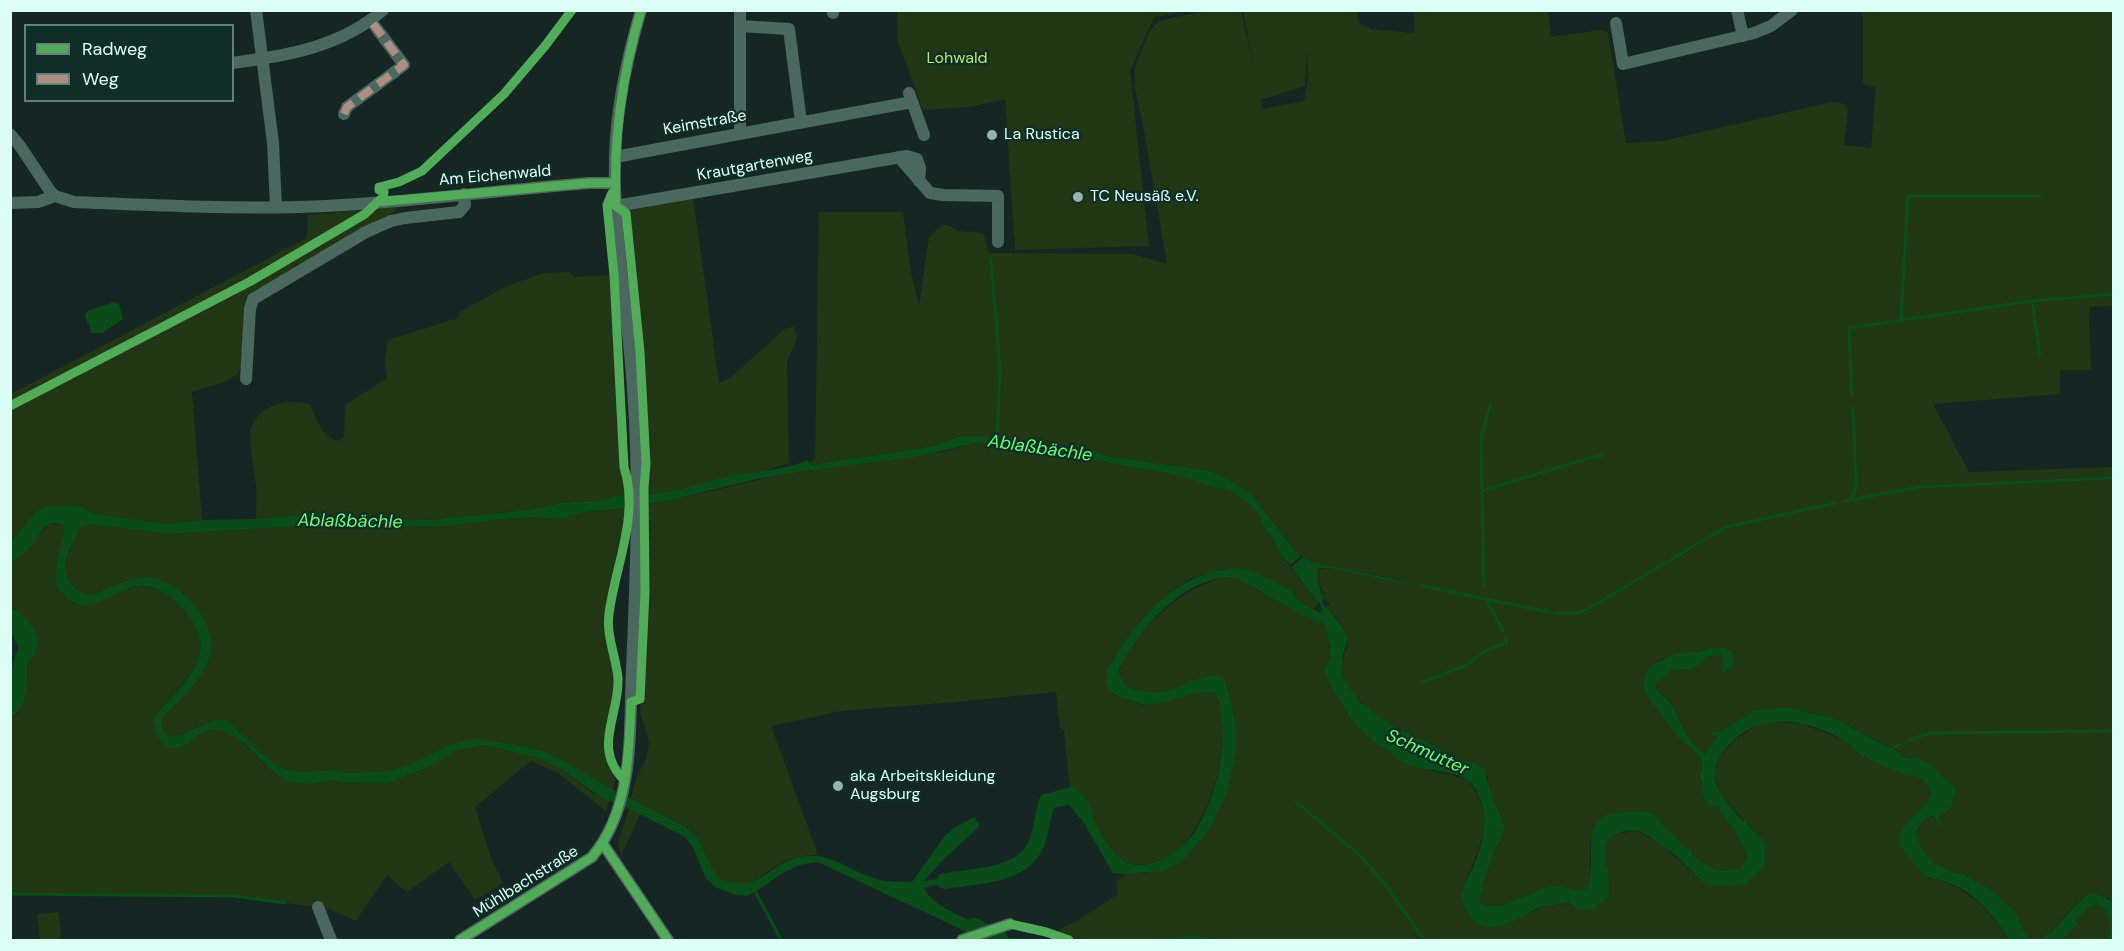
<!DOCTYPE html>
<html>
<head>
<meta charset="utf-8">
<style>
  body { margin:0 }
  #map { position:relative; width:2124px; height:951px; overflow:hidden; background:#162723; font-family:"DM Sans",sans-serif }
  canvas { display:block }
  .frame { position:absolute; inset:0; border:12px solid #dcfff5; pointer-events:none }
  .legend { position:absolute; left:24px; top:24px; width:210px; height:78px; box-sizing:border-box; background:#102d27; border:2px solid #628179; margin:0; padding:8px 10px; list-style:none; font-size:18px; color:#dcfff5 }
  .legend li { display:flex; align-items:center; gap:12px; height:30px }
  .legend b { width:30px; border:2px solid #628179 }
</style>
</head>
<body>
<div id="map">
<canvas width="2124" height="951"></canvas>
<div class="frame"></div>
<ul class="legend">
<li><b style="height:8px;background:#51ab58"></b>Radweg</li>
<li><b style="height:8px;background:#ac8f84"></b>Weg</li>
</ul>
</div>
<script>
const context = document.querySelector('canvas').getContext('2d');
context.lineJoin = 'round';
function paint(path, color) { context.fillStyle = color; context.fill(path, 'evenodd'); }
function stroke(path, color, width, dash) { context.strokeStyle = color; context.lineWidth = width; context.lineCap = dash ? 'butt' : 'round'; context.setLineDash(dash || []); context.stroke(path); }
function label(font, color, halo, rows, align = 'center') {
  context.font = font + ' "DM Sans",sans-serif'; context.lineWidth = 4.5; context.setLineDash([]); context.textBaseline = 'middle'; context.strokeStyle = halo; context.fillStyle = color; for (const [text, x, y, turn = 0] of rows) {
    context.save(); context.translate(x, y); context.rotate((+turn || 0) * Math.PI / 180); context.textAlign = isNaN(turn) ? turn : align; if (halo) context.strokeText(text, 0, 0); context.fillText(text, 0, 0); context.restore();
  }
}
paint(new Path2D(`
  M 897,11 L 1186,11 L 1154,17 L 1130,71 L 1149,246 L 1015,250 L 1005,99 L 969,107 L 923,110 L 898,42 Z
  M 1205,11 L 1241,11 L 1253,64 L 1243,11 L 1357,11 L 1358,22 L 1371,29 L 1414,33 L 1415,11 L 1548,11 L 1551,37 L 1601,30 L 1608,32 L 1626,143 L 1663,141 L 1832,102 L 1842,103 L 1848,109 L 1844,145 L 1871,148 L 1876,87 L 1863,84 L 1863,11 L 2113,11 L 2113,306 L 2089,307 L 2091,370 L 2060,370 L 2060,394 L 1933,404 L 1969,472 L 2113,467 L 2113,901 L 2108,897 L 2081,899 L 2046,937 L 2039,940 L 2031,940 L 2026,936 L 2017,914 L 1993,891 L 1963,874 L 1953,872 L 1935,864 L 1922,849 L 1918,841 L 1916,835 L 1922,822 L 1933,816 L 1938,825 L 1938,817 C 1947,807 1959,802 1954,786 C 1944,779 1934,767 1923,762 C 1912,756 1903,760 1894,748 L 1889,747 L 1833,718 L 1785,707 L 1755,710 L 1720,732 L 1712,731 L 1717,738 L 1705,753 C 1685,741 1682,719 1670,701 C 1666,696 1660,694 1656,689 L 1656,683 L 1672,670 L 1692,669 L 1700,665 L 1708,656 L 1722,656 L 1727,671 L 1733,666 L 1734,661 L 1710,648 C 1694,654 1677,652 1660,660 L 1650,700 L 1678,737 L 1696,753 L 1702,761 L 1702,769 L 1700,774 L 1704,799 L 1710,806 L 1718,806 L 1720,813 L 1735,830 L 1738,839 L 1746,851 L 1747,857 L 1741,868 C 1731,871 1719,872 1708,868 C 1693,862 1666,827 1653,814 L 1647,812 L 1620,812 L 1590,842 L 1590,876 L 1587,888 C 1575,893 1562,885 1549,887 C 1530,891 1498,914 1481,903 C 1478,887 1498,843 1505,826 L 1488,785 L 1488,778 L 1466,761 C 1452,762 1448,754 1438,747 C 1431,743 1423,741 1416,738 C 1393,727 1351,702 1342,678 C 1337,663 1350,649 1347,637 C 1344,625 1334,615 1326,606 L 1330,604 L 1325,599 L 1323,600 L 1320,595 L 1323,593 L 1317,576 L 1317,569 L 1330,568 L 1385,580 L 1417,584 L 1313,562 L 1303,557 L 1302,555 L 1300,557 L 1252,495 L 1231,481 L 1210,471 L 1102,455 L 1096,451 L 961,436 L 932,446 L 810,465 L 809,462 L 815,459 L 819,212 L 903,212 L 910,268 L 919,306 L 929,238 C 933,233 939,226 945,225 C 951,225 954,230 959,231 C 970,233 973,229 984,235 L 989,253 L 1132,254 L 1167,264 L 1145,136 L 1135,89 L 1135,67 L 1148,34 L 1158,21 ZM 1307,52 L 1308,81 L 1304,101 L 1262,109 L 1260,100 L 1305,86 Z
  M 693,197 L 719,383 L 730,378 L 785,329 L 794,326 L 797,339 L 787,361 L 789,463 L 763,471 L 721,478 L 703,485 L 662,493 L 646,494 C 652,400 637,306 628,213 L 632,207 Z
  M 398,207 L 388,217 L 257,291 C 254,306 246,366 237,374 C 226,384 205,387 192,392 L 202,520 L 170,524 L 95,514 L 82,507 L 41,509 L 33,515 L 11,543 L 11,394 L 307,238 L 308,215 Z
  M 569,272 L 574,277 L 612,275 L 621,464 L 626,496 L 617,495 L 602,500 L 560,503 L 528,510 L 425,520 L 339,517 L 318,513 L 256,519 C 256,508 257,497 256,486 C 255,472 248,440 251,429 C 258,404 288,399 310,404 C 316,418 322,438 338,441 L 344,437 L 345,405 L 387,378 L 385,363 L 388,340 L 458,318 L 460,312 L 507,286 L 544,273 Z
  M 975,443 L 994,446 L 1011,451 L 1082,458 L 1186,477 L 1204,485 L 1229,490 L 1248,503 L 1259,514 L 1263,527 L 1271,535 L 1281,555 L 1318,603 L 1314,611 L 1298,601 L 1292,591 L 1277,584 L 1223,569 L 1190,579 L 1173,590 L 1141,619 L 1113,661 L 1111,693 C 1122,697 1136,705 1148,705 C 1167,705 1201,683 1217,696 C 1239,747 1198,886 1125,862 C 1104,855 1093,806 1075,792 L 1070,792 L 1064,730 L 1060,728 L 1056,692 L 956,702 L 841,711 L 771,726 L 818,855 C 806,855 792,857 781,863 C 755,878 750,892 717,879 L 698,838 L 687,827 L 631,799 L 636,779 L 646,759 L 649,745 L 648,737 L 640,713 L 647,585 L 646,504 C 699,496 750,480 803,471 C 861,462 919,460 975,443 Z
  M 626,508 L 626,521 L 617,551 L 606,618 L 616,679 L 605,746 L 607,761 L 615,779 L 613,790 L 567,762 L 544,751 L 514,744 L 452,744 L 406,766 L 386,771 L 347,773 L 336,770 L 297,772 L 279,767 L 260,752 L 228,721 L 218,719 L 207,722 L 175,737 L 168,736 L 162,729 L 162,718 L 198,680 L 210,658 L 184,593 L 148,577 L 135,579 L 92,595 C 77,594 65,581 65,565 C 66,553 76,540 79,528 L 89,524 L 168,534 L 319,525 L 436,527 L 526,517 L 559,519 L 585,512 Z
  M 49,524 L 64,525 C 66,560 40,579 75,604 L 138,586 C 156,587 171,595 183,608 C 225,654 183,681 154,717 L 164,744 C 174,742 186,741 195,737 C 201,734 205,730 212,730 C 245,728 259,771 287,780 C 297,783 307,785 319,783 C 327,782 332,778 341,782 L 388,783 L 434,764 L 455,751 L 485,745 L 541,759 L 564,771 L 593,793 L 610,800 L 606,811 L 558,773 L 531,761 L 475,807 L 491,858 L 503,883 L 475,900 L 449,862 L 407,892 L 387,875 L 356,921 L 329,909 L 234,896 L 11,894 L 11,717 L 17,714 L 28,675 L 28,659 L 37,652 L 15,609 L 11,608 L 11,565 Z
  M 1223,577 L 1235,577 L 1302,615 L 1322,622 C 1327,633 1331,645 1330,657 C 1329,662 1325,666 1324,672 L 1329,683 L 1339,697 L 1343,706 L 1372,741 L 1380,747 L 1386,748 L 1396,758 L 1429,770 L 1467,779 C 1500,822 1478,846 1463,890 L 1500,926 L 1544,906 L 1561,905 L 1568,902 L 1574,907 L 1595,909 L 1609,896 L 1604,853 L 1605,845 L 1613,835 L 1636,830 L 1670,850 L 1674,856 L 1703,882 L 1733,886 L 1765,865 L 1765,842 L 1721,796 L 1714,773 L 1720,757 L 1736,739 L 1761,723 L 1771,721 L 1802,724 L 1828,734 L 1846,741 L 1857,753 L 1916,776 L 1926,783 L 1931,789 L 1931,798 L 1925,806 L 1909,820 L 1902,831 L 1928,877 C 1969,887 1986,908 2010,940 L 1077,940 L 1058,934 L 1058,930 L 1077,921 L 1118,894 L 1116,882 L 1128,874 L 1145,873 L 1182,862 L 1207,833 L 1223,800 L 1235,757 L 1234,722 L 1227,687 L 1199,679 L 1191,684 L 1161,692 L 1151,693 L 1127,687 L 1118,672 C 1140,627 1175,592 1223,577 Z
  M 629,809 L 640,814 L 621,856 L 618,843 Z
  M 2097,905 C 2114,910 2111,927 2108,940 L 2062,940 L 2076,924 L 2075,921 C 2082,911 2086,907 2097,905 Z
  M 59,912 L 61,940 L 40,940 L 37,914 Z`), '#213614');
paint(new Path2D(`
  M 114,302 L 119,304 L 123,319 L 102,333 L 92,333 L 85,316 L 87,311 Z
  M 961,436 L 1000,437 C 1012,447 1077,449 1096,451 L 1102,455 L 1210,471 L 1231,481 L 1252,495 L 1300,557 L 1290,565 L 1281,555 L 1271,535 L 1263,527 L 1259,514 L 1248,503 L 1229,490 L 1204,485 L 1186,477 L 1082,458 L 1011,451 L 994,446 L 975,443 L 916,457 L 805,471 L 757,479 L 675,499 L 646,504 L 646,494 C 678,493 703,481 734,475 C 750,472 796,468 807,460 L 811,465 L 932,446 Z
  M 617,495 L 626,496 L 626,508 L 585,512 L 559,519 L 526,517 L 436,527 L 319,525 L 168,534 L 89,524 L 79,528 C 76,540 66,553 65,565 C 65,581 77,594 92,595 C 106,590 135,575 149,577 C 182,582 219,622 210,656 C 204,680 179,700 162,718 L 162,729 L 169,736 L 181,735 L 208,722 L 218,719 L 228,721 L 260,752 L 279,767 L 297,772 L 336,770 L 347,773 L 387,771 L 406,766 L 452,744 L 474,739 L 514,744 L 544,751 L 567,762 L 613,790 L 686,827 L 698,838 L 717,878 C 762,897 767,860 806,856 C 832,853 855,874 880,880 C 890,882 902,882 912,882 L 944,837 L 954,828 L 974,817 L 980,826 L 942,861 L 924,881 L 967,874 L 968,880 L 929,886 L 924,889 C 937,909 964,917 984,928 L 969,933 L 818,862 C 784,865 775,882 747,896 L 736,895 L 715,887 L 706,878 L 692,846 L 685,837 L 629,809 L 602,798 L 564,771 L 541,759 L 485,745 L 455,751 L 435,764 L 388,783 L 341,782 C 332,778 327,782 318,783 C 307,785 293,784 282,778 C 261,766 248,739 225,732 C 219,730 213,729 207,731 C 197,734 192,742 183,746 C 163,756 154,733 154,717 C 181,684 222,658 187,613 C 176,600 163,589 145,586 C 115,583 90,626 61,592 C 47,574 65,546 64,525 C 60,524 54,522 50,524 C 42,527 36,540 31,546 C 25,554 16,557 11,565 L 11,543 L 33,515 L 41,509 L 53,505 L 82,507 L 95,514 L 170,524 L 202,520 L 256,519 L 318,513 L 339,517 L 425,520 L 528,510 L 560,503 L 602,500 Z
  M 1303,557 L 1313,562 L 1425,586 L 1385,580 L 1330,568 L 1318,568 L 1317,576 L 1323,600 L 1318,603 L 1291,567 Z
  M 1236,568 L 1252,571 L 1292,591 L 1298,601 L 1320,613 L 1321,609 L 1326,606 L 1343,628 L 1348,638 L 1343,655 L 1342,677 L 1360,703 L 1366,705 L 1374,713 L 1398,729 L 1439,748 L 1449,757 L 1474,763 L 1484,769 L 1493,798 L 1505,826 C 1499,843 1478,888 1481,903 C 1498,914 1530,891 1549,887 C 1562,884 1575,893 1587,888 C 1600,860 1573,812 1626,812 C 1635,812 1645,810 1653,814 L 1686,849 L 1691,849 L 1691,854 C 1708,869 1719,874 1741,868 L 1747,857 L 1746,851 L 1738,839 L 1735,830 L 1720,813 L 1718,806 L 1710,806 L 1704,799 L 1700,774 L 1702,769 L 1702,761 L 1696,753 L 1678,737 L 1650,700 L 1644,689 L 1644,678 L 1650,666 L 1675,654 L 1701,651 L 1710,648 L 1725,648 L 1733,653 L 1734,666 L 1723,672 L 1721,670 L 1724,667 L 1722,656 L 1708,656 L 1700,665 L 1691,669 L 1672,670 L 1656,683 L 1656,689 C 1660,695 1667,696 1670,702 C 1682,719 1685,742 1705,753 L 1717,738 L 1710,731 L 1720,732 L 1755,710 L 1785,707 L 1833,718 L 1888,747 L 1894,748 C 1904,762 1913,756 1924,761 C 1934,766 1944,779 1954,786 L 1956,791 L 1951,807 L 1938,817 L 1941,825 L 1938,825 L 1934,816 L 1931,816 L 1922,822 L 1918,829 L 1916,835 L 1922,849 L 1935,864 L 1953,872 L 1963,874 L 1993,891 L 2017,914 L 2026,936 L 2031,940 L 2010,940 C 1999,924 1987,908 1971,895 C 1963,888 1952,884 1942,881 C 1938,879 1932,879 1929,877 C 1923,874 1904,853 1901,847 C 1889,819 1949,804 1925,782 C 1919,778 1915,775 1908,776 C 1893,769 1871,762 1858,753 C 1853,750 1850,744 1845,741 C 1802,717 1754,709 1722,754 C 1703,780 1726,802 1743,821 L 1747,818 L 1746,823 L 1765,842 L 1765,865 L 1745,885 L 1738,883 L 1733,886 L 1712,885 L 1703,882 L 1670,850 C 1659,846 1652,837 1641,832 C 1636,829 1633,830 1627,831 C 1605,835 1603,846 1606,866 L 1608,868 L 1609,896 L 1595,909 L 1579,910 L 1568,902 C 1559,906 1550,904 1541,907 C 1523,914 1492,939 1474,921 C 1468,915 1463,904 1462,896 C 1462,886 1469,876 1473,867 C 1482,847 1489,821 1480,800 C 1478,793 1472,781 1465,778 C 1444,769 1415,771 1395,758 C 1393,756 1392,753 1389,751 C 1384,747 1379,747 1374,742 C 1355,727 1333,694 1324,672 C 1325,666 1329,663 1330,657 C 1331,645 1327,633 1322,622 L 1302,615 L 1235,577 C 1183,576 1139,629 1118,672 L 1127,687 C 1138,690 1149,693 1160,692 C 1179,690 1208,670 1223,677 C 1232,697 1239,734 1235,756 C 1234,768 1228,778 1229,789 L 1207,833 L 1182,862 L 1162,871 L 1128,874 L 1113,873 L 1074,806 L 1070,792 L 1075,792 C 1103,814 1102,876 1153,863 C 1167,859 1185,845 1194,833 C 1214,803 1228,750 1221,714 C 1220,706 1220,699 1214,693 C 1190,689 1171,705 1148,705 C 1142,705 1135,702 1129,700 C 1112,694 1103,692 1107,671 C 1136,620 1173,573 1236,568 Z
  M 11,608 C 28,615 45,638 34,656 L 28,659 C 26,677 30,707 11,717 C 10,693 8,670 18,648 L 11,630 Z
  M 2094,893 L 2113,901 L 2113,940 L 2108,940 C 2116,910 2097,890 2076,921 L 2077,924 L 2062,940 L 2039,940 C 2060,931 2076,896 2094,893 Z`), '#094b19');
stroke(new Path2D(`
  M 991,260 L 1000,370 L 997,438
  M 2032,301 L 2040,355
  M 1901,319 L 1908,196 L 2041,196
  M 1852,396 L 1849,328 L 2032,301 L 2114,294
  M 1482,491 L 1589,458 L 1603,455
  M 1850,499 L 1855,492 L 1856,486 L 1853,407
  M 1844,501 L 1919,487 L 2114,478
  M 1423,586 L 1549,612
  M 1484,586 L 1481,443 L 1482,433 L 1491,403
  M 1319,598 L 1325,611
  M 1486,599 L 1503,631
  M 1555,613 L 1577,613 L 1588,609 L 1726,527 L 1836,503
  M 1423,682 L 1464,666 L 1487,650 L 1506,643 L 1506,638
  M 1909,740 L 1930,733 L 2114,731
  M 1892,749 L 1900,745
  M 1296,802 L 1362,857 L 1387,887 L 1424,940
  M 754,889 L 781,940
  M 10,894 L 234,896 L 285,903
  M 1000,939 L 1021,940
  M 1170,940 L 1192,937 L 1212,940`), '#094b19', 3);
stroke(new Path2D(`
  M 1050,801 L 1072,795 L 1084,811
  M 945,881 C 974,876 1019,877 1035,847 C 1040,837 1043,814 1047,801
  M 974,926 L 1000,939`), '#094b19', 16);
stroke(new Path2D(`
  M 256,10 L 273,143 L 276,207
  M 740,10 L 740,133
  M 833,10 L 833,13
  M 1737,10 L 1743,36
  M 1616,23 L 1623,64 L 1754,33 L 1771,26 L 1792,10
  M 740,26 L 789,29 L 801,122
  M 232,63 C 286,56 341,47 383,10
  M 909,93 L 924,135
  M 344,114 L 347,107 L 404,65 L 371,21
  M 10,134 L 20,146 L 50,191 L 55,196 L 74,202 C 149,205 223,209 298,207 C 395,204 492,191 589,183 L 615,183
  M 615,157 L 912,102
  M 899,157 L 930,193 L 943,195 L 998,196 L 998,242
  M 10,203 L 38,202 L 55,196
  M 616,206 L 907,156 L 917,159 L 920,168 L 919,181
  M 246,379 L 250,309 L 253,299 L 366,232 L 391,221 L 405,218 L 459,212 L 465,205 L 464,194
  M 603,844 L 668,940
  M 318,907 L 331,940
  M 460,940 L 592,857 C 635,806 629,733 632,670 C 636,576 640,482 633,389 C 628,312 613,235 615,158 C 616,108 627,58 641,10
  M 962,940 L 1010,924`), '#4b685e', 12);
stroke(new Path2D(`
  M 344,114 L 347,107 L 404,65 L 371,21`), '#ac8f84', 8, [15, 8]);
stroke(new Path2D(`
  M 612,193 L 607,205 L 614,275 L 624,467 C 640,515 615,566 609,614 C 606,635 616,657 618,678 C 620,715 591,748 625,781
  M 377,202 L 589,183 L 615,183
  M 10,406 L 251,281 L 365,214 L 383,197 L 384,192 L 379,190 L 379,187 L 399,182 L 422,171 L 504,94 L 545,46 L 572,10
  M 603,844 L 668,940
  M 460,940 L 592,857 C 628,814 629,755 631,702 L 640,699 L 645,592 L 644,488 L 646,464 L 640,352 L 626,213 L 616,206 C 613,139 622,75 641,10
  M 962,940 L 1010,924 L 1046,932 L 1069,940`), '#51ab58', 9);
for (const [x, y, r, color] of [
  [992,135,6,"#97b3ac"],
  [1078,197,6,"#97b3ac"],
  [838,786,6,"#97b3ac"]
]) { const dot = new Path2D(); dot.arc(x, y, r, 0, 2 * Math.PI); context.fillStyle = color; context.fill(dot); stroke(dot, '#102d27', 2); }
label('16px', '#b8e85f', '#102d27', [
  ["Lohwald",957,59]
]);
label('16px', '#dcfff5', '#102d27', [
  ["Keimstraße",705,123,-10],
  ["Krautgartenweg",755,166,-10],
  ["Am Eichenwald",495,176,-5],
  ["Mühlbachstraße",526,882,-32]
]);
label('16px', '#dcfff5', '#102d27', [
  ["La Rustica",1004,135],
  ["TC Neusäß e.V.",1090,197],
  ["aka Arbeitskleidung",850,777],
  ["Augsburg",850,795]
], 'left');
label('italic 18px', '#6aff73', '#102d27', [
  ["Ablaßbächle",1040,449,8],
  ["Ablaßbächle",350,522,1],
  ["Schmutter",1427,753,24]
]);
</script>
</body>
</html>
